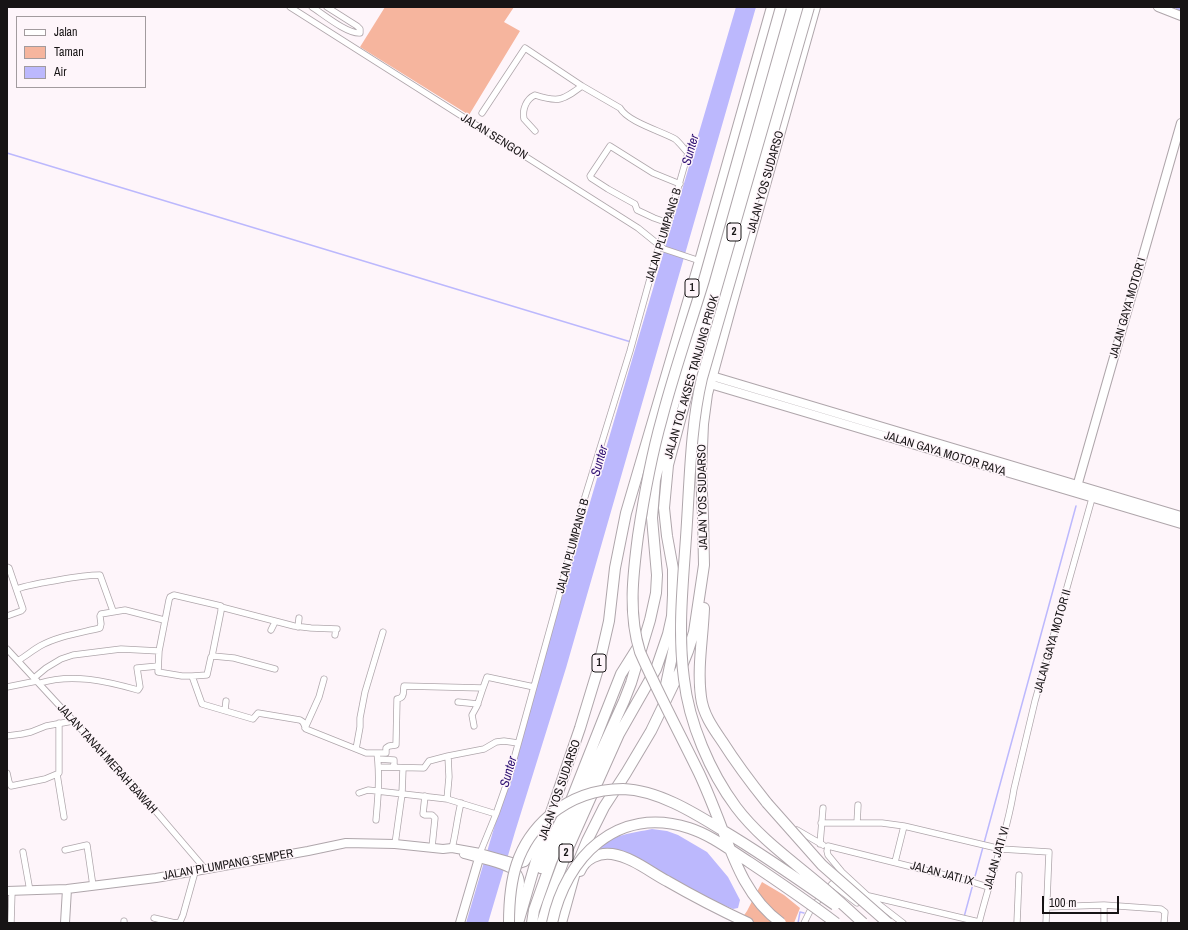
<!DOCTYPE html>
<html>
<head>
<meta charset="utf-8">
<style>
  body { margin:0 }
  #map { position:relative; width:1188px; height:930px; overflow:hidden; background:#fef5fa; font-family:"Archivo Narrow",sans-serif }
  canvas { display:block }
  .frame { position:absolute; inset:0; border:8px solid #171415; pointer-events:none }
  .legend { position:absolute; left:16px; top:16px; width:130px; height:72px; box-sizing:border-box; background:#fef5fa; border:1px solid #a29b9e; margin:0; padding:5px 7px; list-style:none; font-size:12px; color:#171415 }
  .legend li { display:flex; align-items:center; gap:8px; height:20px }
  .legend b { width:20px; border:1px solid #a29b9e }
  .scale { position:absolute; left:1042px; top:896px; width:77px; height:18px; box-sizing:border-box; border:2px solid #171415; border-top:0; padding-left:5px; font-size:12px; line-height:14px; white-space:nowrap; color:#171415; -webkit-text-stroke:3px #fef5fa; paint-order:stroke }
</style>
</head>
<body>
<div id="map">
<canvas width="1188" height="930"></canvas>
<div class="frame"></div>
<ul class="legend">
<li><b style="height:5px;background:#fff"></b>Jalan</li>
<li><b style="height:11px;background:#f6b59e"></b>Taman</li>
<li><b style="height:11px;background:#bcb8fd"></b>Air</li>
</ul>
<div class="scale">100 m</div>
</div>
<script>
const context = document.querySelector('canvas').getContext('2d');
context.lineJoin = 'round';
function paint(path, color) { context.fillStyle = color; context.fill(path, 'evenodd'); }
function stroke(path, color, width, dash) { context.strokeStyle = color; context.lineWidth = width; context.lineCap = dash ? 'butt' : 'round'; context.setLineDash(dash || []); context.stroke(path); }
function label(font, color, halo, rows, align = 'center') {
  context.font = font + ' "Archivo Narrow",sans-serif'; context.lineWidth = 3; context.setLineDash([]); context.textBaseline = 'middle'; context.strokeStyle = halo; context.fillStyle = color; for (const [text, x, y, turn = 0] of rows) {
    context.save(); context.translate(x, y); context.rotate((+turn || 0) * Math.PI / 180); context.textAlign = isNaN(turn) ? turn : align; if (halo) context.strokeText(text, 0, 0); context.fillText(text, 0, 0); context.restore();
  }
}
paint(new Path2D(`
  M 385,7 L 514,7 L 504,22 L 520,31 L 469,115 L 360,47 Z
  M 762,882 L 784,895 L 800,908 L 794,923 L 743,923 L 740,921 L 747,911 Z`), '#f6b59e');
paint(new Path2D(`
  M 736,7 L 756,7 L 566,668 L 515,832 L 488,923 L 466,923 Z
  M 652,829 L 667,831 L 678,835 L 707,852 L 728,877 L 740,900 L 738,908 L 733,909 L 721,904 L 624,854 L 598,849 C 612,834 633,833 652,829 Z`), '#bcb8fd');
stroke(new Path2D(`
  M 7,153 L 631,342
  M 984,843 L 1076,506
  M 974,880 L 983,847
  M 964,917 L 973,884
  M 798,923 L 800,912 L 804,913`), '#bcb8fd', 1.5);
stroke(new Path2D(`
  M 1180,7 L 1181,7`), '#bcb8fd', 9);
const street = new Path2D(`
  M 290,7 L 638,228 L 664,249 L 700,261
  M 312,7 C 323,14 347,34 360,33 L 360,29 L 357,26 L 327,7
  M 482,113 L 525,48 L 582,86 L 620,108 C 628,122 661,131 675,139 C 680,143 684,149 688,153
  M 535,131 L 524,119 C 522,110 526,99 535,95 C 559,103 563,100 582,86
  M 668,223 L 654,218 L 637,210 L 635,204 L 608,189 L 591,178 L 590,176 L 610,146 L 653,173 L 680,184
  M 7,567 L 9,568 L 23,609 L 21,611 L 7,616
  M 17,589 C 25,586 33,585 41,583 C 61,580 80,575 100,575 L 113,611
  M 221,607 L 294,626 L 311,628 L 337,629
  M 298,627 L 299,618
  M 271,630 L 275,622
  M 335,635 L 336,629
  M 7,649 L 141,794 L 206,870
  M 159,651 L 169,600 L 170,597 L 174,595 L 221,606 L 221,611 L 212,656
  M 19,660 C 26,656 33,650 40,646 C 58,636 80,633 100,628 L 101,624 L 100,616 L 101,614 L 125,610 L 164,620
  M 192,676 L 207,675 L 211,657 L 213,656 L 234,658 L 275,669
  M 34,678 L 46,668 L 61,659 L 73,655 L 121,649 L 159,651 L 158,672 L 182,676 L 192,676 L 202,704 L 253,719 L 258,713 L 300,720 L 303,722 L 306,729 L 366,753 L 377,753 C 380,776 378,798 376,820
  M 40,683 C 72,673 106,681 138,690 L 140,687 L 137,668 L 158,666
  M 7,687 L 37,681
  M 458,702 L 478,704
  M 225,710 L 226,701
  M 59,723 L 59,773 L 57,774 L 64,817
  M 474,726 L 472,715 L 477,706 L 483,688
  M 305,728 L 319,697 L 324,679
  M 7,736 L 22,734 L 31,732 L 46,726 L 73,721
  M 356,749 L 360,727 L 360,718 L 365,692 L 383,632
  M 377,753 L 386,753 L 386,748 L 389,746 L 396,745 L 397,699 C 405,698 403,692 404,686 L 483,688 L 487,677 L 534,687
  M 378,759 L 394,760 L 394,767
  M 379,767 L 424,768 L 429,761 L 448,756 L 484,749 L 496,742 L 504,741 L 518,743
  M 7,773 L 9,782 L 11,786 L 45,779 L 57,774
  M 359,793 L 368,790 L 447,799 L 496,814
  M 425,796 L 423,814 L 425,815 L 432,815 L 435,818 L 432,847
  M 447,799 L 449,777 L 448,756
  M 821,823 L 882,823 L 904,826 L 1001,849 L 1049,852 L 1046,923
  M 857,823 L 858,805
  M 797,830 L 823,845
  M 395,844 L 402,794 L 403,768
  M 820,844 L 823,808
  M 452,848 C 456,833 457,818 461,803
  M 65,850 L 87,845 L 93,886
  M 23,852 L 30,891
  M 480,853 L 496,814 L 509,777 L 556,607 L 584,500 L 630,351 L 659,246 L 668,223 L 690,146
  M 895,862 L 904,826
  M 869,896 L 979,922
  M 1047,907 L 1104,905 L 1161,909 L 1165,912 L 1164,923
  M 154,918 L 175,923
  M 11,923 L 12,891
  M 124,923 L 124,921
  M 175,923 L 180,922 L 183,915 L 195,872
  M 804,923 L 811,909 L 832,884 L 857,903 L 864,900
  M 903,923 L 868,896 L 842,872 L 828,855 L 827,851 L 828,846 L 969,881 L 988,887
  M 979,923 C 990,878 1007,835 1014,789 L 1035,701 L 1093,495
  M 1017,923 L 1019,875
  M 1104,923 L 1104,905`);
const secondary = new Path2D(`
  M 1158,7 L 1181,16
  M 712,376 L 1181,516
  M 710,384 L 1181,524
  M 1076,490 L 1181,123
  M 464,854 C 477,858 506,863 516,872 C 519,876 520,880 520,884 L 513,923
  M 7,891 L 67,889 L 156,878 L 308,851 L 346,843 L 395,844 L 443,849 L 452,848 L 480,853 L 519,864 L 525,862 L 541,836
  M 65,923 L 67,889
  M 460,923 L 480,855`);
const highway = new Path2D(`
  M 704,608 C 703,638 697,667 701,697 C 703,714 713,728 722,741 C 736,763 751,783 767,803
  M 664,694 L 674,647 L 677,617
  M 541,868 L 552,838 L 570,803 L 621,674 L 638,647
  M 580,871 C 585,859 599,852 612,854 C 632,857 650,872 667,881 C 693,896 720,910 748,923
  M 518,923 L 545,830 L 580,728 L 598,669 L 609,621 L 615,568 L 626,513 L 700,261 L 772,7
  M 532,923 L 534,910 L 551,862 L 624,701 L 631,683 L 650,620 L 656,593 L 657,575 L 652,518 L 654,493 L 655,480 L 670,416 L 790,7
  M 542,923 L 548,903 L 569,846 L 619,734 L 656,669 L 668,634 L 672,616 L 673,595 L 673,569 L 667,536 L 664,508 L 668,465 L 692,375 L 799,7
  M 561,923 L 577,865 L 587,841 L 604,807 L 626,773 L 651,731 L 680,671 L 688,651 L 694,632 L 704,565 L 703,516 L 701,471 L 703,424 L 707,394 L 731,306 L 815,7`);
stroke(street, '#afa6ab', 7);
stroke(secondary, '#afa6ab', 10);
stroke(highway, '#afa6ab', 12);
stroke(street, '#fff', 5.5);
stroke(secondary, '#fff', 8);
stroke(highway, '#fff', 10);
const highwayBridge = new Path2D(`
  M 781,7 C 755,98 730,190 704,280 C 690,326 674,372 662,418 C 651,457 644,496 638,536 C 633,574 628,614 640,652 C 658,693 679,732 699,773 C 707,790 714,808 721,826 C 735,863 748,899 781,923
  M 809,7 L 702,378 C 691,425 690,474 687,522 C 684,574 677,627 684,679 C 689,723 710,772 736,807 C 760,839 794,862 824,888 C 837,899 850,911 863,923
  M 767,803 L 822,865 L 888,923
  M 509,923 C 509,880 516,844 550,815 C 572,797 595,789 623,789 C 657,790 693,812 722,830 C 761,853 798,879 835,905
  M 552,923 C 566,857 617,805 689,828 C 711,835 730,850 749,862 C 779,882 808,902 836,923`);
stroke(highwayBridge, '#afa6ab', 12, []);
stroke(highwayBridge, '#fff', 10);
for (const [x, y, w] of [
  [734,232,14],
  [692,288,14],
  [599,663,14],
  [566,853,14]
]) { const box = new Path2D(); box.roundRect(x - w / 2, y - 9, w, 18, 3); context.fillStyle = '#fef5fa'; context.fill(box); stroke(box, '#171415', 1); }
label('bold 11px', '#171415', null, [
  ["2",734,232],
  ["1",692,288],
  ["1",599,663],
  ["2",566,853]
]);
label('12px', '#171415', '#fef5fa', [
  ["JALAN SENGON",494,137,32],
  ["JALAN YOS SUDARSO",766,182,-74],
  ["JALAN PLUMPANG B",664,235,-73],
  ["JALAN GAYA MOTOR I",1128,308,-74],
  ["JALAN TOL AKSES TANJUNG PRIOK",692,377,-74],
  ["JALAN GAYA MOTOR RAYA",945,454,17],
  ["JALAN YOS SUDARSO",703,497,-91],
  ["JALAN PLUMPANG B",573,546,-75],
  ["JALAN GAYA MOTOR II",1053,641,-74],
  ["JALAN TANAH MERAH BAWAH",107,759,48],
  ["JALAN YOS SUDARSO",560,790,-71],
  ["JALAN JATI VI",997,858,-74],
  ["JALAN PLUMPANG SEMPER",228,865,-10],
  ["JALAN JATI IX",942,874,15]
]);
label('italic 13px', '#2d0f72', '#fef5fa', [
  ["Sunter",691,150,-74],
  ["Sunter",600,461,-74],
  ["Sunter",509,772,-74]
]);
</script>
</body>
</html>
